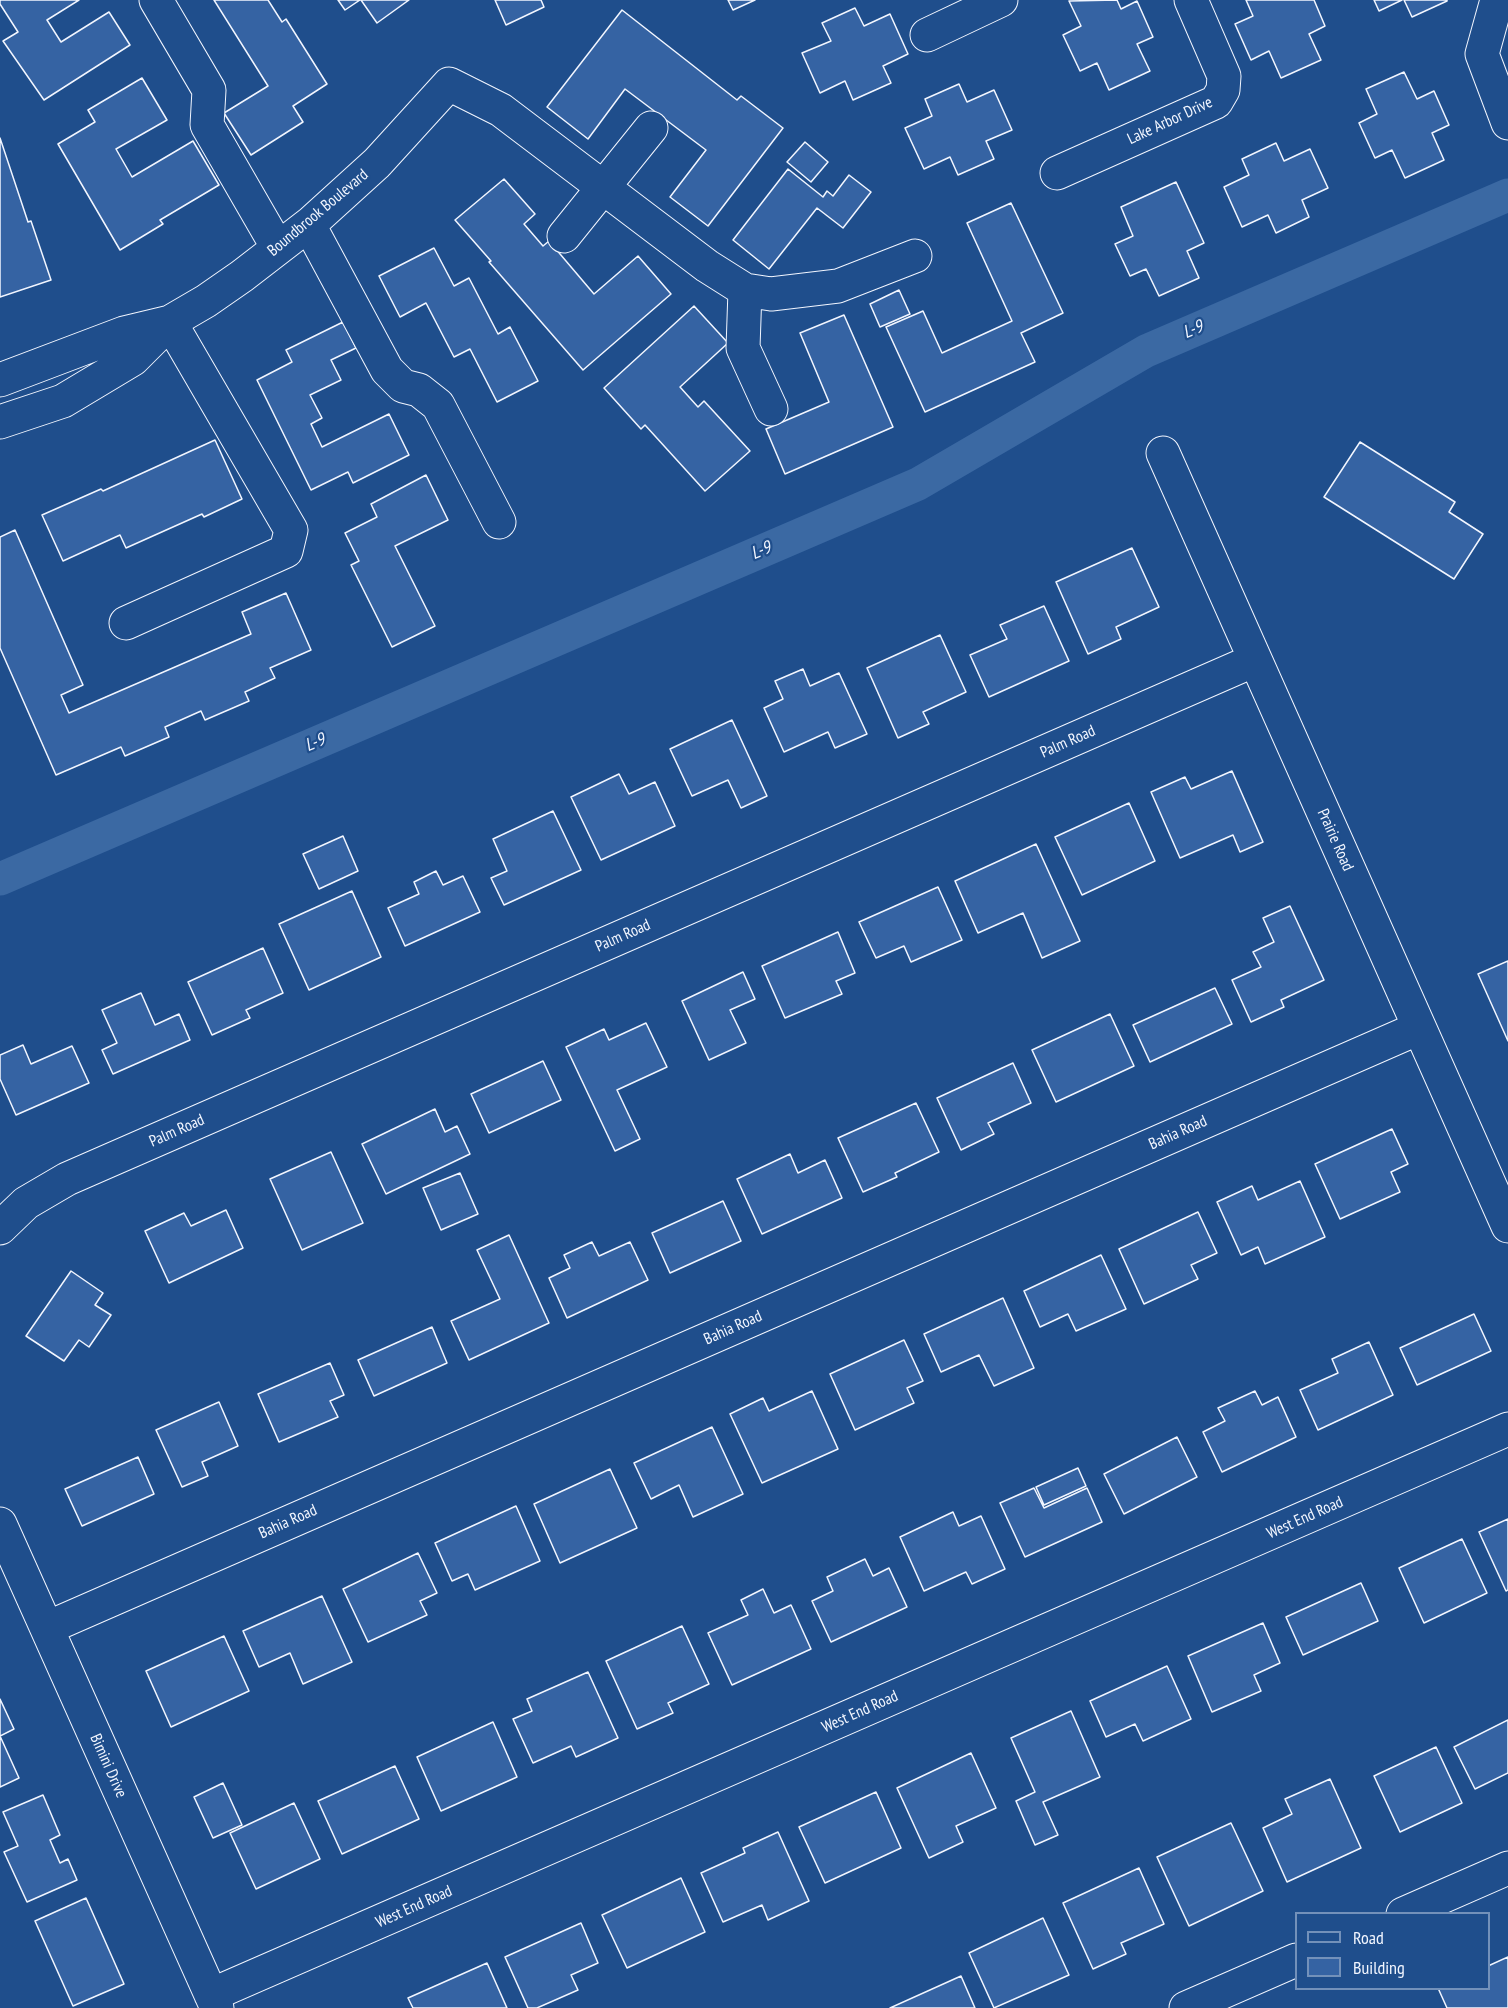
<!DOCTYPE html>
<html>
<head>
<meta charset="utf-8">
<style>
  body { margin:0 }
  #map { position:relative; width:1508px; height:2008px; overflow:hidden; background:#1f4e8c; font-family:"PT Sans Narrow",sans-serif }
  canvas { display:block }
  .legend { position:absolute; left:1295px; top:1912px; width:195px; height:78px; box-sizing:border-box; background:#1f4e8c; border:2px solid #7391ba; margin:0; padding:8px 10px; list-style:none; font-size:18px; color:#f2f6ff }
  .legend li { display:flex; align-items:center; gap:12px; height:30px }
  .legend b { width:30px; border:2px solid #7391ba }
</style>
</head>
<body>
<div id="map">
<canvas width="1508" height="2008"></canvas>
<ul class="legend">
<li><b style="height:8px;background:#1f4e8c"></b>Road</li>
<li><b style="height:16px;background:#3563a3"></b>Building</li>
</ul>
</div>
<script>
const context = document.querySelector('canvas').getContext('2d');
context.lineJoin = 'round';
function stroke(path, color, width, dash) { context.strokeStyle = color; context.lineWidth = width; context.lineCap = dash ? 'butt' : 'round'; context.setLineDash(dash || []); context.stroke(path); }
function paint(path, color) { context.fillStyle = color; context.fill(path, 'evenodd'); }
function label(font, color, halo, rows, align = 'center') {
  context.font = font + ' "PT Sans Narrow",sans-serif'; context.lineWidth = 4.5; context.setLineDash([]); context.textBaseline = 'middle'; context.strokeStyle = halo; context.fillStyle = color; for (const [text, x, y, turn = 0] of rows) {
    context.save(); context.translate(x, y); context.rotate((+turn || 0) * Math.PI / 180); context.textAlign = isNaN(turn) ? turn : align; if (halo) context.strokeText(text, 0, 0); context.fillText(text, 0, 0); context.restore();
  }
}
stroke(new Path2D(`
  M 0,879 L 918,484 L 1146,351 L 1508,195`), '#3b69a3', 33);
const building = new Path2D(`
  M 0,0 L 79,0 L 47,20 L 61,42 L 109,12 L 130,45 L 44,100 L 3,41 L 18,32 L 0,4 Z
  M 214,0 L 268,0 L 282,22 L 286,19 L 327,84 L 293,106 L 303,122 L 251,155 L 224,113 L 268,86 Z
  M 338,0 L 360,0 L 345,10 Z
  M 361,0 L 409,0 L 377,23 Z
  M 495,0 L 541,0 L 544,7 L 506,25 Z
  M 728,0 L 755,0 L 733,10 Z
  M 1117,0 L 1121,9 L 1137,1 L 1153,37 L 1137,44 L 1150,71 L 1109,90 L 1097,63 L 1080,71 L 1063,35 L 1081,26 L 1069,1 Z
  M 1246,0 L 1314,0 L 1325,26 L 1309,34 L 1321,60 L 1281,78 L 1269,51 L 1251,60 L 1235,24 L 1253,16 Z
  M 1374,0 L 1402,0 L 1379,11 Z
  M 1404,0 L 1447,0 L 1447,1 L 1412,17 Z
  M 855,8 L 864,26 L 890,14 L 908,54 L 883,66 L 891,83 L 853,100 L 845,81 L 820,93 L 802,53 L 831,41 L 822,23 Z
  M 622,10 L 737,100 L 741,96 L 783,128 L 708,226 L 670,197 L 706,150 L 625,89 L 588,139 L 547,107 Z
  M 1404,72 L 1417,99 L 1434,91 L 1449,125 L 1432,133 L 1444,160 L 1405,178 L 1392,150 L 1375,158 L 1359,123 L 1377,114 L 1366,89 Z
  M 142,78 L 167,120 L 116,149 L 132,177 L 193,141 L 219,185 L 160,220 L 163,224 L 120,250 L 58,144 L 95,122 L 88,110 Z
  M 959,84 L 967,102 L 994,90 L 1012,130 L 986,141 L 994,159 L 958,175 L 950,157 L 924,169 L 905,128 L 932,116 L 925,99 Z
  M 0,138 L 28,222 L 31,221 L 51,280 L 0,297 Z
  M 805,142 L 828,162 L 811,182 L 787,162 Z
  M 1276,143 L 1284,161 L 1310,149 L 1328,188 L 1302,200 L 1309,217 L 1276,233 L 1268,215 L 1242,227 L 1224,187 L 1249,175 L 1242,159 Z
  M 788,169 L 823,197 L 827,191 L 833,196 L 849,175 L 871,192 L 843,228 L 817,208 L 769,269 L 733,240 Z
  M 504,179 L 535,214 L 524,224 L 543,246 L 549,241 L 594,294 L 638,256 L 671,294 L 583,370 L 489,262 L 491,261 L 455,220 Z
  M 1176,182 L 1204,243 L 1187,251 L 1199,278 L 1159,296 L 1146,269 L 1130,276 L 1115,244 L 1133,236 L 1121,207 Z
  M 1011,203 L 1063,313 L 1021,333 L 1035,362 L 925,412 L 886,327 L 923,311 L 942,353 L 1012,321 L 967,223 Z
  M 434,248 L 454,286 L 469,278 L 498,334 L 510,327 L 538,381 L 497,402 L 470,349 L 454,357 L 426,303 L 400,317 L 379,276 Z
  M 899,290 L 910,314 L 880,327 L 870,304 Z
  M 694,306 L 728,343 L 680,387 L 698,407 L 704,401 L 750,451 L 705,491 L 645,425 L 641,429 L 604,388 Z
  M 844,315 L 893,427 L 785,474 L 766,429 L 829,402 L 800,333 Z
  M 343,322 L 356,348 L 331,360 L 341,380 L 310,395 L 322,418 L 311,424 L 322,447 L 389,414 L 409,455 L 353,483 L 348,472 L 311,490 L 257,380 L 292,362 L 286,350 Z
  M 215,440 L 242,499 L 204,517 L 202,514 L 126,548 L 120,535 L 63,561 L 42,515 L 101,489 L 103,491 Z
  M 1360,442 L 1455,502 L 1449,512 L 1483,534 L 1454,579 L 1324,497 Z
  M 426,475 L 448,520 L 395,546 L 435,626 L 392,647 L 351,565 L 359,561 L 345,533 L 377,517 L 371,504 Z
  M 15,530 L 83,685 L 61,695 L 69,713 L 251,634 L 242,612 L 286,593 L 311,650 L 270,668 L 275,678 L 245,692 L 249,701 L 205,720 L 201,711 L 165,727 L 169,737 L 125,756 L 121,747 L 56,775 L 0,648 L 0,537 Z
  M 1132,548 L 1159,607 L 1116,627 L 1121,639 L 1088,654 L 1056,582 Z
  M 1044,606 L 1069,661 L 989,697 L 970,655 L 1007,639 L 1000,625 Z
  M 940,635 L 966,692 L 923,712 L 929,724 L 898,738 L 867,668 Z
  M 803,669 L 810,686 L 839,673 L 867,734 L 835,748 L 828,732 L 784,752 L 764,708 L 783,699 L 775,681 Z
  M 732,720 L 767,796 L 741,808 L 728,780 L 692,796 L 670,749 Z
  M 1232,771 L 1263,842 L 1240,852 L 1233,835 L 1180,858 L 1151,792 L 1185,777 L 1191,789 Z
  M 619,774 L 629,794 L 655,782 L 675,826 L 601,860 L 571,797 Z
  M 1129,803 L 1155,861 L 1082,895 L 1055,837 Z
  M 553,811 L 581,870 L 504,905 L 491,878 L 507,871 L 493,839 Z
  M 343,836 L 358,871 L 319,889 L 303,854 Z
  M 1036,844 L 1080,941 L 1042,958 L 1023,913 L 978,933 L 955,881 Z
  M 436,871 L 443,885 L 463,876 L 480,912 L 405,946 L 388,908 L 419,894 L 414,882 Z
  M 938,887 L 962,940 L 911,962 L 904,946 L 876,958 L 859,922 Z
  M 352,891 L 381,957 L 309,990 L 279,924 Z
  M 1290,906 L 1324,980 L 1281,1000 L 1284,1007 L 1251,1022 L 1232,980 L 1261,967 L 1253,952 L 1274,942 L 1263,918 Z
  M 838,932 L 855,973 L 836,981 L 842,994 L 785,1018 L 762,966 Z
  M 263,948 L 283,993 L 246,1010 L 250,1018 L 212,1035 L 188,982 Z
  M 1508,961 L 1508,1041 L 1478,974 Z
  M 743,972 L 755,999 L 730,1010 L 746,1043 L 709,1060 L 682,1001 Z
  M 1215,988 L 1232,1024 L 1150,1062 L 1133,1025 Z
  M 141,993 L 155,1025 L 179,1014 L 190,1040 L 113,1074 L 102,1050 L 117,1043 L 102,1010 Z
  M 1110,1014 L 1134,1066 L 1056,1102 L 1032,1050 Z
  M 646,1023 L 667,1067 L 617,1090 L 640,1139 L 615,1151 L 566,1047 L 604,1029 L 609,1040 Z
  M 23,1045 L 31,1064 L 72,1046 L 89,1083 L 16,1115 L 0,1079 L 0,1055 Z
  M 543,1061 L 561,1100 L 489,1133 L 471,1094 Z
  M 1013,1063 L 1031,1103 L 988,1123 L 994,1134 L 961,1150 L 937,1098 Z
  M 916,1103 L 939,1152 L 895,1173 L 897,1177 L 863,1192 L 838,1138 Z
  M 435,1109 L 445,1132 L 457,1126 L 470,1154 L 386,1194 L 362,1144 Z
  M 1392,1129 L 1408,1164 L 1391,1172 L 1400,1192 L 1340,1219 L 1315,1164 Z
  M 331,1152 L 363,1223 L 302,1250 L 270,1179 Z
  M 790,1154 L 798,1173 L 825,1160 L 842,1198 L 762,1234 L 737,1179 Z
  M 460,1173 L 478,1214 L 441,1230 L 423,1188 Z
  M 1300,1181 L 1325,1237 L 1265,1264 L 1258,1247 L 1241,1255 L 1217,1202 L 1252,1186 L 1258,1200 Z
  M 723,1201 L 741,1241 L 670,1273 L 652,1233 Z
  M 226,1210 L 243,1248 L 169,1283 L 145,1231 L 184,1213 L 191,1226 Z
  M 1198,1212 L 1217,1253 L 1191,1265 L 1198,1279 L 1144,1304 L 1119,1249 Z
  M 509,1235 L 549,1323 L 469,1360 L 451,1321 L 500,1299 L 477,1250 Z
  M 592,1242 L 599,1256 L 630,1242 L 648,1280 L 567,1318 L 549,1278 L 570,1268 L 564,1255 Z
  M 1101,1255 L 1126,1309 L 1076,1331 L 1068,1314 L 1040,1327 L 1024,1291 Z
  M 71,1271 L 103,1293 L 95,1305 L 111,1315 L 89,1347 L 79,1340 L 64,1361 L 26,1336 Z
  M 1003,1298 L 1034,1368 L 994,1386 L 979,1355 L 941,1372 L 924,1334 Z
  M 1474,1314 L 1491,1351 L 1417,1385 L 1400,1348 Z
  M 432,1327 L 447,1363 L 374,1396 L 358,1360 Z
  M 904,1340 L 923,1381 L 907,1388 L 914,1403 L 855,1430 L 830,1374 Z
  M 1369,1342 L 1393,1395 L 1318,1430 L 1300,1390 L 1338,1373 L 1332,1359 Z
  M 330,1363 L 344,1395 L 330,1401 L 338,1417 L 279,1442 L 258,1394 Z
  M 812,1391 L 838,1449 L 762,1483 L 730,1414 L 763,1398 L 769,1411 Z
  M 1255,1391 L 1262,1405 L 1278,1397 L 1296,1437 L 1222,1472 L 1203,1432 L 1225,1421 L 1218,1408 Z
  M 219,1402 L 238,1446 L 202,1462 L 208,1476 L 182,1487 L 156,1430 Z
  M 712,1427 L 743,1494 L 693,1517 L 679,1485 L 651,1499 L 634,1463 Z
  M 1177,1437 L 1197,1477 L 1124,1514 L 1104,1474 Z
  M 138,1457 L 154,1494 L 82,1526 L 65,1489 Z
  M 1078,1468 L 1086,1486 L 1044,1505 L 1036,1487 Z
  M 610,1469 L 637,1528 L 560,1563 L 534,1504 Z
  M 1034,1488 L 1044,1508 L 1087,1488 L 1102,1522 L 1025,1557 L 1000,1503 Z
  M 516,1506 L 540,1561 L 475,1590 L 468,1574 L 452,1581 L 435,1543 Z
  M 953,1512 L 959,1526 L 981,1516 L 1005,1569 L 972,1584 L 966,1572 L 924,1591 L 900,1537 Z
  M 1508,1519 L 1508,1590 L 1506,1591 L 1479,1532 Z
  M 1462,1539 L 1487,1593 L 1424,1623 L 1399,1568 Z
  M 418,1553 L 437,1593 L 420,1601 L 427,1615 L 368,1642 L 343,1589 Z
  M 865,1559 L 873,1576 L 889,1568 L 907,1607 L 831,1642 L 812,1601 L 833,1591 L 827,1577 Z
  M 1361,1583 L 1378,1621 L 1303,1655 L 1286,1617 Z
  M 763,1589 L 774,1613 L 791,1605 L 811,1649 L 732,1685 L 708,1633 L 748,1615 L 741,1600 Z
  M 322,1596 L 352,1662 L 303,1684 L 290,1653 L 259,1667 L 243,1631 Z
  M 1263,1623 L 1280,1663 L 1254,1675 L 1261,1691 L 1212,1712 L 1188,1656 Z
  M 682,1626 L 709,1684 L 668,1703 L 673,1713 L 637,1729 L 606,1661 Z
  M 224,1636 L 249,1691 L 171,1727 L 146,1671 Z
  M 1167,1666 L 1191,1719 L 1143,1741 L 1135,1724 L 1106,1737 L 1090,1701 Z
  M 588,1672 L 618,1738 L 576,1757 L 571,1746 L 533,1763 L 513,1719 L 532,1711 L 527,1699 Z
  M 0,1699 L 14,1729 L 0,1736 L 19,1778 L 0,1787 Z
  M 1071,1711 L 1100,1777 L 1043,1802 L 1058,1835 L 1035,1845 L 1016,1801 L 1035,1792 L 1011,1738 Z
  M 1508,1720 L 1508,1773 L 1475,1789 L 1454,1747 Z
  M 493,1722 L 517,1777 L 441,1811 L 417,1757 Z
  M 1436,1747 L 1462,1803 L 1400,1832 L 1374,1776 Z
  M 971,1753 L 996,1808 L 956,1826 L 963,1842 L 929,1858 L 897,1788 Z
  M 395,1766 L 419,1819 L 342,1854 L 318,1801 Z
  M 1330,1779 L 1361,1848 L 1287,1882 L 1263,1828 L 1292,1814 L 1285,1799 Z
  M 223,1783 L 242,1825 L 213,1838 L 194,1797 Z
  M 876,1792 L 901,1848 L 825,1883 L 799,1827 Z
  M 43,1795 L 60,1835 L 50,1840 L 60,1863 L 68,1859 L 77,1880 L 27,1902 L 4,1852 L 18,1846 L 3,1812 Z
  M 294,1803 L 320,1859 L 256,1889 L 230,1833 Z
  M 1231,1823 L 1263,1891 L 1189,1926 L 1157,1857 Z
  M 778,1832 L 809,1901 L 768,1920 L 762,1905 L 723,1922 L 701,1873 L 745,1853 L 743,1848 Z
  M 1139,1868 L 1164,1924 L 1121,1943 L 1126,1954 L 1093,1969 L 1063,1903 Z
  M 681,1878 L 705,1932 L 627,1968 L 602,1915 Z
  M 86,1898 L 124,1984 L 73,2006 L 35,1921 Z
  M 1043,1918 L 1069,1975 L 994,2008 L 969,1953 Z
  M 581,1923 L 598,1963 L 571,1975 L 578,1990 L 537,2008 L 528,2008 L 505,1957 Z
  M 1508,1957 L 1508,2008 L 1447,2008 L 1438,1988 L 1488,1988 L 1488,1966 Z
  M 487,1963 L 507,2008 L 413,2008 L 408,1998 Z
  M 961,1976 L 975,2008 L 890,2008 Z`);
paint(building, '#3563a3');
stroke(building, '#f2f6ff', 1.5);
const minor = new Path2D(`
  M 156,0 L 209,90 L 207,125 L 278,248
  M 1497,0 L 1482,54 L 1508,123
  M 927,35 L 1001,0
  M 1057,173 L 1216,102 L 1223,90 L 1224,76 L 1191,0
  M 309,225 L 387,370 L 403,386 L 419,390 L 438,405 L 499,522
  M 564,236 L 651,128
  M 745,290 L 743,348 L 771,409
  M 0,380 L 124,333 L 170,322 L 206,301 L 242,276 L 312,222 L 377,163 L 449,84 L 501,110 L 707,266 L 745,290 L 771,294 L 838,286 L 915,256
  M 0,422 L 63,401 L 133,359 L 170,322 L 291,530 L 286,551 L 126,623
  M 1163,453 L 1508,1226
  M 0,1228 L 26,1203 L 67,1179 L 1255,660
  M 0,1524 L 217,2008
  M 47,1628 L 1419,1028
  M 1403,1914 L 1508,1868
  M 211,1995 L 1508,1429
  M 1186,2008 L 1296,1960`);
stroke(minor, '#f2f6ff', 35);
stroke(minor, '#1f4e8c', 33);
label('16px', '#f2f6ff', '#1f4e8c', [
  ["Lake Arbor Drive",1170,121,-25],
  ["Boundbrook Boulevard",318,213,-40],
  ["Palm Road",1068,742,-24],
  ["Prairie Road",1335,840,66],
  ["Palm Road",623,936,-24],
  ["Palm Road",177,1131,-24],
  ["Bahia Road",1178,1133,-24],
  ["Bahia Road",733,1328,-24],
  ["West End Road",1305,1518,-24],
  ["Bahia Road",288,1522,-24],
  ["West End Road",860,1712,-24],
  ["Bimini Drive",108,1766,66],
  ["West End Road",414,1907,-24]
]);
label('italic 18px', '#f2f6ff', '#1f4e8c', [
  ["L-9",1193,330,-23],
  ["L-9",761,551,-23],
  ["L-9",315,743,-23]
]);
</script>
</body>
</html>
